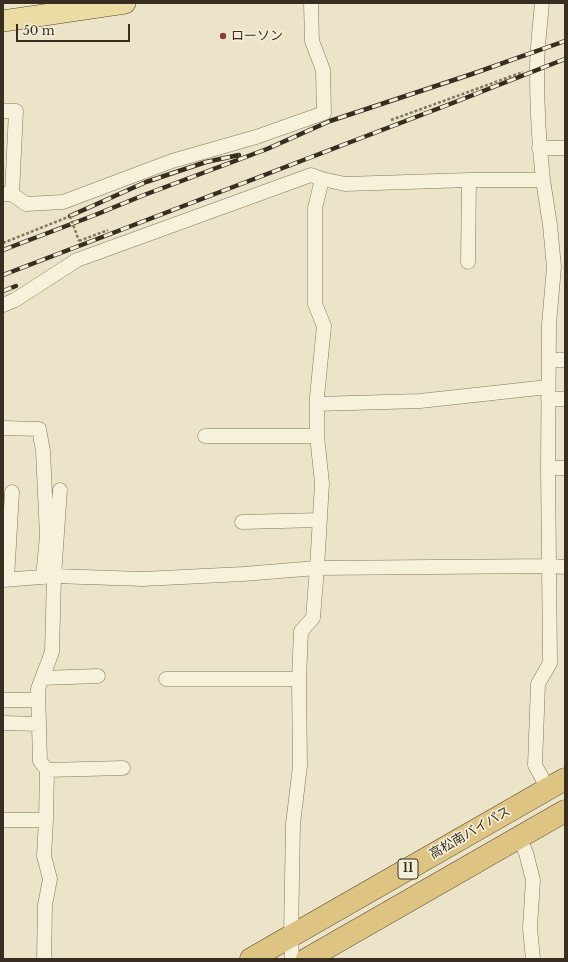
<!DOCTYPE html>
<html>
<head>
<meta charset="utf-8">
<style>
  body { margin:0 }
  #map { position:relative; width:568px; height:962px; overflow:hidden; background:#ebe4c8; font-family:"Libre Baskerville",serif }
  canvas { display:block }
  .frame { position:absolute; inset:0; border:4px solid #372e21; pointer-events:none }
  .scale { position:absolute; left:16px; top:24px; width:114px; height:18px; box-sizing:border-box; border:2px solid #372e21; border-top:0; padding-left:5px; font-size:12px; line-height:14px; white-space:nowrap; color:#372e21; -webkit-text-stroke:3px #f3eed7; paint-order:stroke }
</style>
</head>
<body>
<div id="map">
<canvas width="568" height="962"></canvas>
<div class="frame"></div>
<div class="scale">50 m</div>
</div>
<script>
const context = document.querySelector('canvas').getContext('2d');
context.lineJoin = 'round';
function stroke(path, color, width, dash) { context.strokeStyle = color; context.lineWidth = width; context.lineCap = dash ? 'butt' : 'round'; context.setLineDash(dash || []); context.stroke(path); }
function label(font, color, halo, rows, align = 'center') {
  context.font = font + ' "Libre Baskerville","Noto Sans JP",serif'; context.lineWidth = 3.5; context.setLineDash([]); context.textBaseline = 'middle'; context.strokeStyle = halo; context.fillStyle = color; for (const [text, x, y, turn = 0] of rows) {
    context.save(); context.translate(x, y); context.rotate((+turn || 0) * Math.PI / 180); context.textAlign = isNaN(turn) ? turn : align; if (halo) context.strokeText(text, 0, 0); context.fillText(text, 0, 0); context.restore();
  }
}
const minor = new Path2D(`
  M 542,3 C 540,26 537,48 537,71 C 537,107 539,144 543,180
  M 3,111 L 16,111 L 12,194
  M 539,148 L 565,148
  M 322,179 L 345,184 L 469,180 L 543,180 L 550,225 L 554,267 L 549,324 L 548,468 L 550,663 L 538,684 L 535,765 L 548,789
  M 3,194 L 12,194 L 26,204 L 63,202 L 172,161 L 256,137 L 324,113 L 323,70 L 312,41 L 311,3
  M 468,262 L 469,180
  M 3,305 L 15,300 L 77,260 L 311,175 L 322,179 L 315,208 L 315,304 L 324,326 L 317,397 L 317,436 L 322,483 L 317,568 L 313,618 L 301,631 L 299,679 L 300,766 L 293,824 L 291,936 L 292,959
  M 549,360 L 565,360
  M 548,399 L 565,399
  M 317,404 L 420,401 L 548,387
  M 3,428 L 39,429 L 43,451 L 47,536 L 43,577
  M 205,436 L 317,436
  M 548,468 L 565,468
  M 242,522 L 320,520
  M 7,579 L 12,492
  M 3,580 L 54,576 L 143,579 L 243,574 L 317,568 L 549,566 L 565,567
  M 42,678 L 98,676
  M 166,679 L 299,679
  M 3,700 L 38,700
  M 3,723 L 39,724
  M 47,770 L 123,768
  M 3,820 L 46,820
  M 519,837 L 526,853 L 533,880 L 530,928 L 533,959
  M 44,959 L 45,905 L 50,879 L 44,856 L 46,820 L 47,770 L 40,761 L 38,689 L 52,652 L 54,576 L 60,490`);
const primary = new Path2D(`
  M 3,21 L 125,3`);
const trunk = new Path2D(`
  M 251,959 L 565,779
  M 307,959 L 565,811`);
stroke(minor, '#85775e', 15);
stroke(primary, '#544532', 22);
stroke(trunk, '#544532', 23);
stroke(new Path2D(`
  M 391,120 L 523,72
  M 79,241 L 108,230
  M 3,243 L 68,217`), '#85775e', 2.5, [3, 2]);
stroke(minor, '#f6f1da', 14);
stroke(primary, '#eadca3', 21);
stroke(trunk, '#dec482', 22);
const rail = new Path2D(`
  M 70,216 L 146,182 L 206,162 L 239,155
  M 3,250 L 95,215 L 144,195 L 267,149 L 330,121 L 472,74 L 565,41
  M 3,275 L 450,104 L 565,59
  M 3,291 L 16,286`);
stroke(rail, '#372e21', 4.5);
stroke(rail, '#f3eed7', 3, [9]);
stroke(new Path2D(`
  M 70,216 L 79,241`), '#85775e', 2.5, [3, 2]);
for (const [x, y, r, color] of [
  [223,36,4,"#8f3d33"]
]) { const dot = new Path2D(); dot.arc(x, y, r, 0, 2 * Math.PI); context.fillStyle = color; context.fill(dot); stroke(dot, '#f3eed7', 1.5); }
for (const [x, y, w] of [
  [408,869,20]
]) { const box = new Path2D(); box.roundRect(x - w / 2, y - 10, w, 20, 3); context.fillStyle = '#f3eed7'; context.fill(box); stroke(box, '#372e21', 1); }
label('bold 12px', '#372e21', null, [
  ["11",408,869]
]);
label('13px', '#372e21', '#f3eed7', [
  ["ローソン",231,36]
], 'left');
label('13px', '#372e21', '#f3eed7', [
  ["高松南バイパス",470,833,-30]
]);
</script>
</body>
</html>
